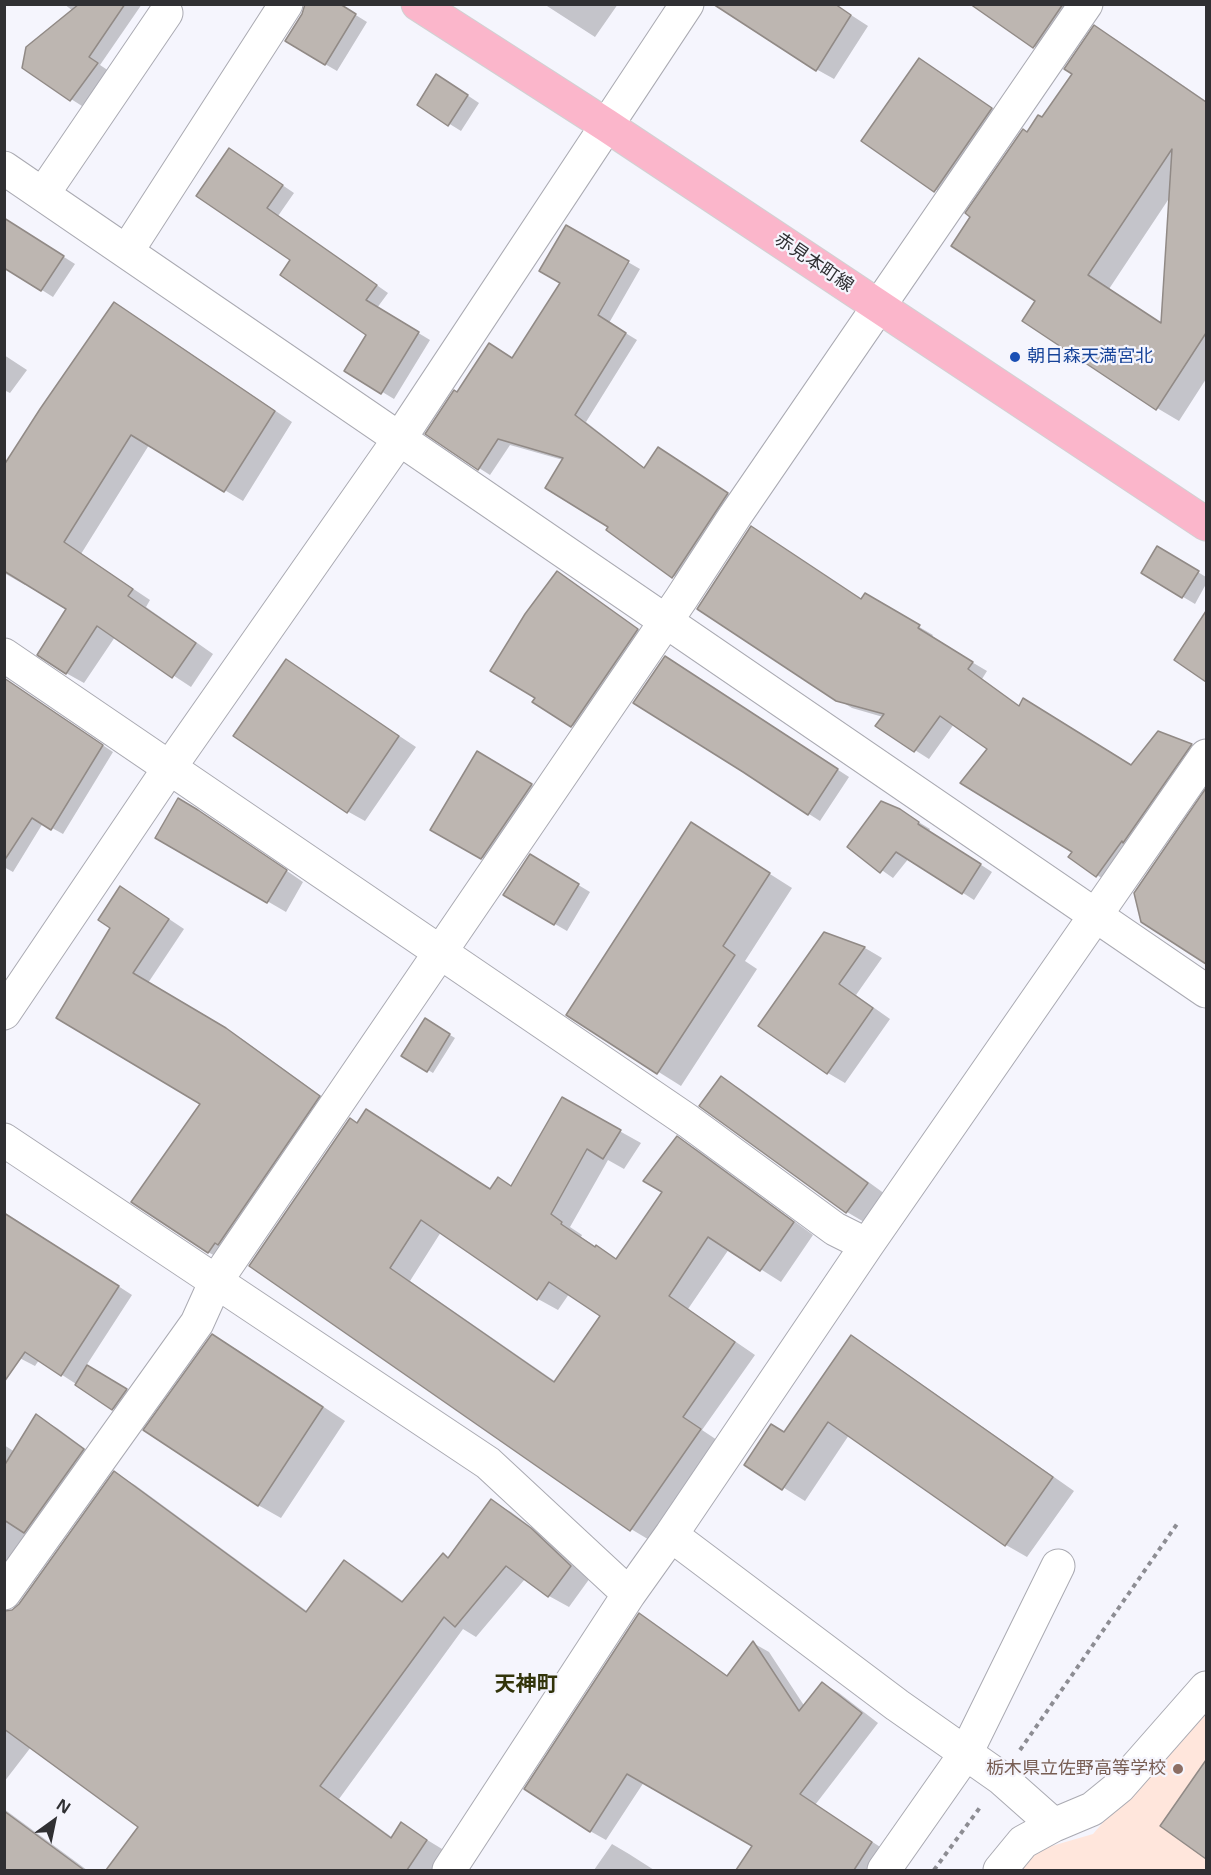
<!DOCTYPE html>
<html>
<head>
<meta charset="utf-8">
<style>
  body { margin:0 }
  #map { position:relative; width:1211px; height:1875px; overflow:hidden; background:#f5f5fd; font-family:"Open Sans",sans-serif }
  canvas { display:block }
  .frame { position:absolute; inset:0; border:6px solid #303033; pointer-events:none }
  .north { position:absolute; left:24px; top:1791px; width:60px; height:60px; -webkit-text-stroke:4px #f5f5fd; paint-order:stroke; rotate:33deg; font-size:16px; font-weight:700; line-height:24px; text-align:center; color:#303033 }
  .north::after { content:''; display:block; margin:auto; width:21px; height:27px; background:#303033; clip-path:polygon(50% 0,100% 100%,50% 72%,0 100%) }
</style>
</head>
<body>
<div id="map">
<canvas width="1211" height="1875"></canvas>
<div class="frame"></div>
<div class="north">N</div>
</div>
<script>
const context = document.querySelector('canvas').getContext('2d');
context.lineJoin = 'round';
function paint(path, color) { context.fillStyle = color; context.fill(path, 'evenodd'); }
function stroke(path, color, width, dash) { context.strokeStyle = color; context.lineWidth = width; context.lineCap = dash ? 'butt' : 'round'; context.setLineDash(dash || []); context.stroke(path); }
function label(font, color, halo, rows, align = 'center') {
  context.font = font + ' "Open Sans","Noto Sans JP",sans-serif'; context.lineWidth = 4.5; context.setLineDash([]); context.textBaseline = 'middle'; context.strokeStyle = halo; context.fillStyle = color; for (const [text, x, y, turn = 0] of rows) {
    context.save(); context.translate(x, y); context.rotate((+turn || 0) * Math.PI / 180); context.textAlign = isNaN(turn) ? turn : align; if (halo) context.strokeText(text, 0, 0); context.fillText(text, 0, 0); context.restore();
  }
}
paint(new Path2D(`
  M 1206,1703 L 1206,1870 L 1022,1870 L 1038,1850 L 1093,1834 Z`), '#ffe6dc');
paint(new Path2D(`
  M 64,4 L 142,4 L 100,65 L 109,71 L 82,106 L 71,99 L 73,11 Z
  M 338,4 L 367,22 L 337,71 L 325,64 L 303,14 Z
  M 548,4 L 618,4 L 595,37 L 547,6 Z
  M 834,4 L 868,26 L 834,79 L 816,69 Z
  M 973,4 L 1088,4 L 1056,59 L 1034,46 Z
  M 1095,27 L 1117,40 L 1206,101 L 1206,379 L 1179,421 L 1157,408 L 1037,301 L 1027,134 L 1042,119 L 1074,73 ZM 1170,197 L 1162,324 L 1109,289 Z
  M 919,60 L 1009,119 L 953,201 L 863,141 Z
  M 449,83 L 479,103 L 461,131 L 419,105 Z
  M 241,157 L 294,193 L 278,216 L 388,293 L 377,308 L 430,340 L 394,399 L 346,370 L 368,335 L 293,260 Z
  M 12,224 L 75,264 L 53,297 L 4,266 Z
  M 567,227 L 640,269 L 609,323 L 637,340 L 586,422 L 646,469 L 671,455 L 739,501 L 685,584 L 608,529 L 610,526 L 563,460 L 510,445 L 490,475 L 479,468 L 458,393 L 513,360 L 562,282 Z
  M 114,304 L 132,314 L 292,422 L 243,501 L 149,445 L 81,554 L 150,600 L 146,607 L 213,654 L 191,687 L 115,637 L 84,683 L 66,673 L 68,609 L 26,583 L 25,585 L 4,573 L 4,468 Z
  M 4,355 L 27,370 L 10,393 L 4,390 Z
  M 1158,548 L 1206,577 L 1206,584 L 1195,604 L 1143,573 Z
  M 569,580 L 649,637 L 584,732 L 572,725 Z
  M 865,595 L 933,635 L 931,638 L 987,671 L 982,679 L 1020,707 L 1131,767 L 1158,733 L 1192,745 L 1206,753 L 1111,884 L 1097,875 L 1074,852 L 989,749 L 954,724 L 929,759 L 877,726 L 883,717 L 852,708 L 837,699 L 862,600 Z
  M 1205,615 L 1206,616 L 1206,680 L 1176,659 Z
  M 286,661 L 416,747 L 365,821 L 347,811 Z
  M 677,665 L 849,777 L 820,821 L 809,814 Z
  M 4,679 L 113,752 L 63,834 L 43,823 L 13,872 L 4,867 Z
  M 478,753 L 549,795 L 499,868 L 433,829 Z
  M 1206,791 L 1206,962 L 1142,921 L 1136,893 Z
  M 178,800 L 216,822 L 303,882 L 286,912 L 157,837 Z
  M 912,818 L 930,829 L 929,831 L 992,872 L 974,900 L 909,858 L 893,878 L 849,847 Z
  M 691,824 L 792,888 L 745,961 L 757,969 L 681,1086 L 568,1015 Z
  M 530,856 L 590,892 L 567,931 L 505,895 Z
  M 136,897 L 184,929 L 148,983 L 242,1039 L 335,1106 L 224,1261 L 208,1252 L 202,1103 L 58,1018 L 112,928 Z
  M 825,934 L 865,948 L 882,958 L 856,995 L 890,1019 L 845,1083 L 828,1073 Z
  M 425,1020 L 455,1038 L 433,1073 L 403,1055 Z
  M 721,1078 L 739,1088 L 885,1194 L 864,1222 L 847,1212 L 701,1105 Z
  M 562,1099 L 641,1143 L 624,1169 L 608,1160 L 570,1227 L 582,1235 L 581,1237 L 617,1260 L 664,1191 L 677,1138 L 698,1150 L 813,1235 L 781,1282 L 729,1249 L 688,1309 L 755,1355 L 702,1430 L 720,1442 L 651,1541 L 631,1529 L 251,1266 L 358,1124 L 491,1190 L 512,1187 ZM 441,1232 L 538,1299 L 558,1310 L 569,1294 L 602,1316 L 556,1382 L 410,1281 Z
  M 4,1212 L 132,1295 L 86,1366 L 138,1397 L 124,1415 L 39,1360 L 35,1366 L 4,1350 Z
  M 213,1336 L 236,1349 L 345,1421 L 281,1518 L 258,1505 Z
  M 851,1337 L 873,1350 L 1074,1491 L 1027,1557 L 1006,1545 L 849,1435 L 805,1501 L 746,1464 L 784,1433 Z
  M 37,1416 L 57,1428 L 103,1462 L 5,1603 L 7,1612 L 12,1612 L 20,1605 L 114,1473 L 135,1485 L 308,1612 L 344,1562 L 364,1573 L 404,1602 L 443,1555 L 449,1559 L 491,1501 L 511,1512 L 551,1542 L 590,1578 L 569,1607 L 549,1596 L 525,1579 L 476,1637 L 463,1629 L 339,1799 L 393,1838 L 401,1824 L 447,1852 L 435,1870 L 108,1870 L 140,1827 L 31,1747 L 4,1782 L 4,1445 L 15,1452 Z
  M 639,1615 L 655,1625 L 728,1677 L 753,1643 L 769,1652 L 805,1707 L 823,1684 L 839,1693 L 878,1723 L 815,1805 L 888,1852 L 876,1870 L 737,1870 L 754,1846 L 644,1782 L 606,1840 L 590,1831 Z
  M 1202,1770 L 1206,1772 L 1206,1857 L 1162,1825 Z
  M 4,1809 L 87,1870 L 4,1870 Z
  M 612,1844 L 629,1854 L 654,1870 L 594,1870 Z`), '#0003');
const building = new Path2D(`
  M 79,4 L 125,4 L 89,57 L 98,63 L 70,101 L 22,68 L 26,47 Z
  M 305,4 L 340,4 L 356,14 L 325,65 L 285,41 L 302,14 Z
  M 713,4 L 835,4 L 851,15 L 816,71 Z
  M 970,4 L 1063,4 L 1033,48 Z
  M 1094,25 L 1206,102 L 1206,333 L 1156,410 L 1022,321 L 1035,301 L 951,246 L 970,217 L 965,213 L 1023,129 L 1027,132 L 1038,115 L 1042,117 L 1072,74 L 1064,69 ZM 1172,149 L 1161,323 L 1088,275 Z
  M 919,58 L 992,108 L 934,192 L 861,141 Z
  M 436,74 L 468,95 L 448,126 L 417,105 Z
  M 229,148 L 283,185 L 267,208 L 377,285 L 366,300 L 419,332 L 381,394 L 344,371 L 366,335 L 280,275 L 290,260 L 196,196 Z
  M 4,218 L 64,256 L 41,291 L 4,268 Z
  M 566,225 L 629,261 L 598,315 L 626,333 L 575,415 L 644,468 L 658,447 L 728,493 L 672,578 L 606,530 L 608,527 L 545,488 L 563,458 L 498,439 L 478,470 L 425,434 L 454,390 L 457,392 L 489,343 L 512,358 L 560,283 L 539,271 Z
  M 114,302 L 275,411 L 224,492 L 131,435 L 64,542 L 133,589 L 128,596 L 196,643 L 172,678 L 97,626 L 66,674 L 37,655 L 66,609 L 4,571 L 4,465 L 40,409 Z
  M 751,526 L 861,599 L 865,593 L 920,625 L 918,628 L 973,662 L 968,669 L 1019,706 L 1023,698 L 1131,765 L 1158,731 L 1192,744 L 1123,843 L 1122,841 L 1096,877 L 1068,857 L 1072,852 L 960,783 L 987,749 L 940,716 L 914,752 L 875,726 L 884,714 L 836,701 L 697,609 Z
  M 1157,546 L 1199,571 L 1182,598 L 1141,573 Z
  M 557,571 L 638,629 L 571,727 L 532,702 L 535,698 L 490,671 L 525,614 Z
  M 1206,611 L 1206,682 L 1174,660 Z
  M 665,656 L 838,769 L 808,815 L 743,772 L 633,703 Z
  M 286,659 L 399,736 L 347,813 L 233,736 Z
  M 4,678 L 103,745 L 51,830 L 32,818 L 4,861 Z
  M 477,751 L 532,784 L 481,859 L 430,830 Z
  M 1206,788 L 1206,964 L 1141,922 L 1134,893 Z
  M 178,798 L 198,810 L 287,870 L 267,903 L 155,838 Z
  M 881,801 L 900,809 L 919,822 L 918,824 L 981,864 L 962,894 L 896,852 L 880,873 L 847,847 Z
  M 691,822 L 770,873 L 723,946 L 735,955 L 657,1074 L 566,1015 Z
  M 530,854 L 579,884 L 554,925 L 503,895 Z
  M 120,886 L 169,919 L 133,973 L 226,1028 L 320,1096 L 218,1245 L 215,1243 L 208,1253 L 131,1202 L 200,1104 L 56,1018 L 110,928 L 98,920 Z
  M 824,932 L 865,947 L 839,984 L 873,1008 L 827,1074 L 758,1026 Z
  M 425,1018 L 450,1034 L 427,1072 L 401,1056 Z
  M 721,1076 L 868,1183 L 846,1213 L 699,1106 Z
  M 562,1097 L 621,1130 L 603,1159 L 587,1149 L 551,1214 L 562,1222 L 561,1224 L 595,1247 L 596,1245 L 616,1259 L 662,1192 L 643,1181 L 677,1136 L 794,1222 L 760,1271 L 708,1237 L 669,1296 L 735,1342 L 683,1417 L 701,1429 L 630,1531 L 249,1266 L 350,1118 L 357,1123 L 366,1109 L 490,1189 L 498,1177 L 511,1186 ZM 421,1220 L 537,1300 L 549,1282 L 600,1316 L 554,1382 L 390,1268 Z
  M 4,1213 L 119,1286 L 61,1376 L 25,1352 L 4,1382 Z
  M 212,1334 L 323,1407 L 258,1506 L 143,1430 Z
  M 851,1335 L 1053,1477 L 1005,1546 L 828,1422 L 782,1490 L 744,1465 L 771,1424 L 784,1432 Z
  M 87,1365 L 127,1389 L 112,1410 L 75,1385 Z
  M 36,1414 L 84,1449 L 24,1533 L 4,1520 L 4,1466 Z
  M 114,1471 L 306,1612 L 344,1560 L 402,1602 L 443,1553 L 448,1558 L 491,1499 L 531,1528 L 571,1566 L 548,1597 L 506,1566 L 455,1627 L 444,1617 L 320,1786 L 391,1838 L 401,1822 L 427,1840 L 407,1870 L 106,1870 L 138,1827 L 4,1729 L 4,1611 L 12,1610 L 19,1604 Z
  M 639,1613 L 727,1676 L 753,1641 L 799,1711 L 822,1682 L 862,1713 L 800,1794 L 872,1842 L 854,1870 L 736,1870 L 752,1846 L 627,1774 L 590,1832 L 524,1789 Z
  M 1206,1760 L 1206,1859 L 1160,1826 Z
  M 4,1811 L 84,1870 L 4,1870 Z`);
paint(building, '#bdb6b1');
stroke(building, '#918a86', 1.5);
const minor = new Path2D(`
  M 4,168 L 1206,991
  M 43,194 L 166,13
  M 127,251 L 286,4
  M 4,655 L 688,1121 L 835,1229 L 867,1245
  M 4,1013 L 170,767 L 400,438 L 687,4
  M 4,1140 L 488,1463 L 629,1594
  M 671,1535 L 897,1705 L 1001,1778 L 1054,1825
  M 4,1593 L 197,1323 L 216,1281 L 681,599 L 735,516 L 1086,4
  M 449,1870 L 629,1594 L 671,1535 L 867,1245 L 1206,756
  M 884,1870 L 966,1753 L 1058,1566
  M 1000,1870 L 1023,1842 L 1054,1825 L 1092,1809 L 1119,1787 L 1206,1688`);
const major = new Path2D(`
  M 418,4 L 606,125 L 1206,524`);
stroke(minor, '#aaaab2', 35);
stroke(major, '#d1d1d2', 35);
stroke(new Path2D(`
  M 1020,1750 L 1177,1524
  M 934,1870 L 981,1806`), '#8d8d93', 4, [4.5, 4.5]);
stroke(minor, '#fff', 33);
stroke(major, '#fbb6cb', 33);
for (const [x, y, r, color] of [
  [1015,357,6,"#1a4fb4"],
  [1178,1769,6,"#8d6e63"]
]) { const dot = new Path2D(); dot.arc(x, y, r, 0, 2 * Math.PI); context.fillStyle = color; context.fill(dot); stroke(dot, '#f5f5fd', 2); }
label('18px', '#303033', '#f5f5fd', [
  ["赤見本町線",814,263,34]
]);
label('18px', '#164399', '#f5f5fd', [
  ["朝日森天満宮北",1027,357]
], 'left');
label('18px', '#785e54', '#f5f5fd', [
  ["栃木県立佐野高等学校",1166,1769]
], 'right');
label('bold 21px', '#32340a', '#f5f5fd', [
  ["天神町",526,1685]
]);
</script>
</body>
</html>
